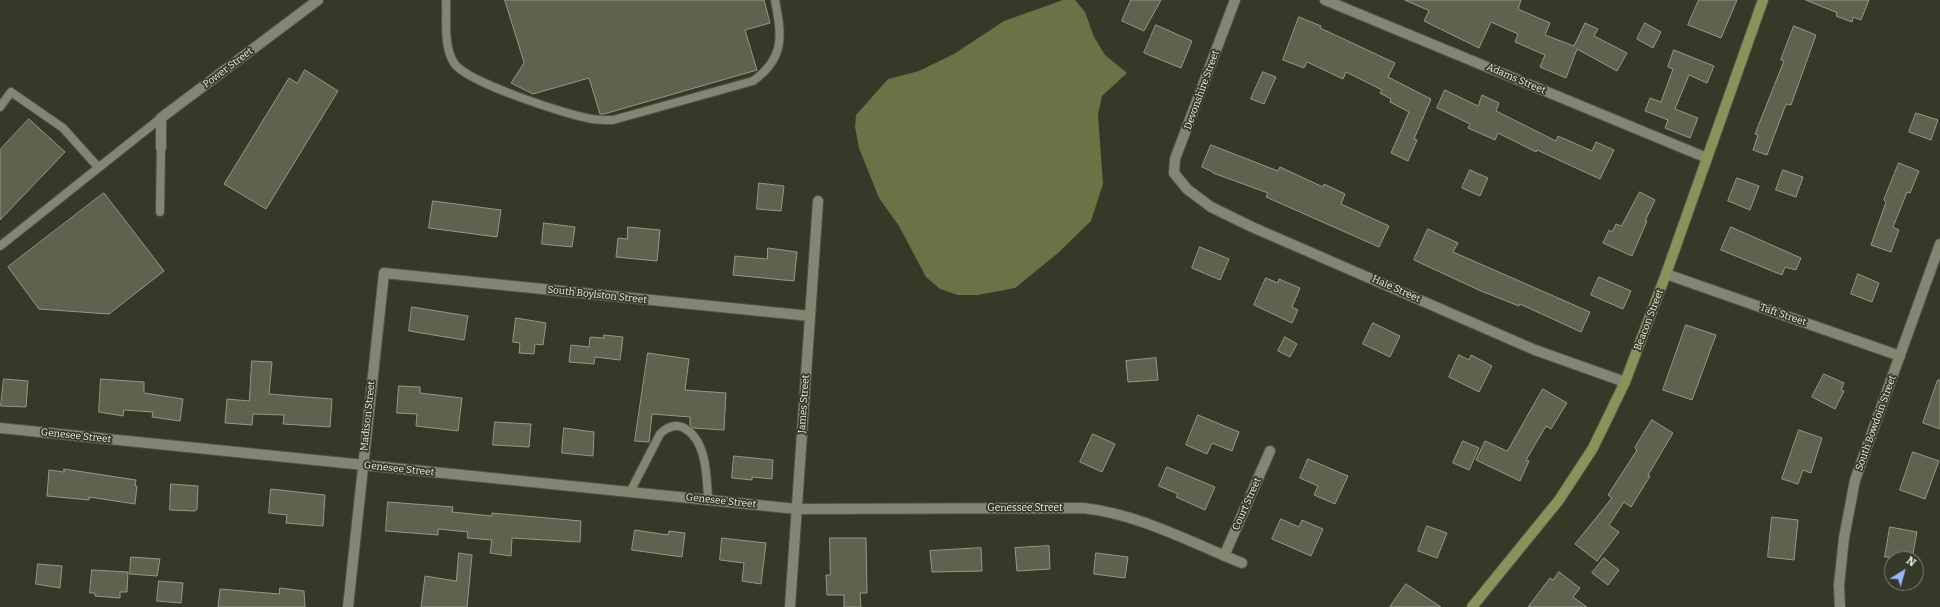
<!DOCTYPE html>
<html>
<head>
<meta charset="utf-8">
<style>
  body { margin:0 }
  #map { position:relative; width:1940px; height:607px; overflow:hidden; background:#353927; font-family:Bitter,serif }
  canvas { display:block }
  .north { position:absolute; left:1884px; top:551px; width:40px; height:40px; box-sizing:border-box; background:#353927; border:1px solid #7d8071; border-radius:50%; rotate:37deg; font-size:11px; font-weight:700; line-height:16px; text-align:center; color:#e9ebe0 }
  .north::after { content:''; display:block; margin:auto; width:14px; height:18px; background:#98b5fd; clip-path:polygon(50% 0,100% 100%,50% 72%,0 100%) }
</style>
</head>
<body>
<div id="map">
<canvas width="1940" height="607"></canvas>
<div class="north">N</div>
</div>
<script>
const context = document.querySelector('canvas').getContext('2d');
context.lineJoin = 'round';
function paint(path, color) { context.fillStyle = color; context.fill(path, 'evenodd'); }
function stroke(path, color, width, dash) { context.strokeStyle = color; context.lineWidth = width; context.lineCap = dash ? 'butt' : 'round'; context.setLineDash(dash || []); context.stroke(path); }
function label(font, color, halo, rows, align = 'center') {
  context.font = font + ' Bitter,serif'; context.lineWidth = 3.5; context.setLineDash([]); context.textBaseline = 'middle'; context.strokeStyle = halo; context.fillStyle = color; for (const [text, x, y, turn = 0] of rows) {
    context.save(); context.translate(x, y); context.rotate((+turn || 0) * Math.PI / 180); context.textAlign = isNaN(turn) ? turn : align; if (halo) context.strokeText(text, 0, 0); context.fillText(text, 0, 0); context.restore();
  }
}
paint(new Path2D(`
  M 1063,0 L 1075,0 L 1085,12 L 1094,37 L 1105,55 L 1127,73 L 1102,96 L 1098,115 L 1103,184 L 1091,221 L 1058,253 L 1015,288 L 978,295 L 958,295 L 940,289 L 926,277 L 899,226 L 879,198 L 859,148 L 855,127 L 856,115 L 888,79 L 919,71 L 954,54 L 1004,21 Z`), '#6b7346');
const building = new Path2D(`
  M 505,0 L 764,0 L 770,23 L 745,30 L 757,70 L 604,114 L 600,114 L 589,78 L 533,94 L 511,83 L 524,63 Z
  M 1131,0 L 1161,0 L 1144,31 L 1122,21 Z
  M 1405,0 L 1521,0 L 1518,9 L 1550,23 L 1545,35 L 1574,46 L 1585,23 L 1598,29 L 1594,36 L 1627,53 L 1617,71 L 1577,49 L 1566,78 L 1540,67 L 1545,55 L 1515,42 L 1518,34 L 1491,22 L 1479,48 L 1424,21 L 1429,11 Z
  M 1699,0 L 1737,0 L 1721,38 L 1688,25 Z
  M 1806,0 L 1869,0 L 1861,20 L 1853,17 L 1852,22 L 1836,16 L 1837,13 Z
  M 1299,17 L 1321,26 L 1320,28 L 1395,63 L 1388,77 L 1431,99 L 1414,139 L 1417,140 L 1408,161 L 1391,153 L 1409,112 L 1390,102 L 1391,99 L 1380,93 L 1382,90 L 1346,72 L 1343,79 L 1307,62 L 1304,68 L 1283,60 Z
  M 1645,23 L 1661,32 L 1653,48 L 1637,39 Z
  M 1156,25 L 1192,41 L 1181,68 L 1144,53 Z
  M 1794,26 L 1816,35 L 1791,105 L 1786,104 L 1767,155 L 1753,150 L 1758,135 L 1755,134 L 1784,61 L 1781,60 Z
  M 1674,50 L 1714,66 L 1707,83 L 1689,75 L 1675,109 L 1698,118 L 1690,138 L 1665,128 L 1668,120 L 1645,111 L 1650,98 L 1661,102 L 1673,69 L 1668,67 Z
  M 305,70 L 338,91 L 266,209 L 224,184 L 289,78 L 297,83 Z
  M 1263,72 L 1276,77 L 1264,104 L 1251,99 Z
  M 1445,90 L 1478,106 L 1482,95 L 1499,103 L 1496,111 L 1556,141 L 1558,136 L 1592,151 L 1596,142 L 1614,150 L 1600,179 L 1537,150 L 1536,152 L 1498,133 L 1495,140 L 1468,128 L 1470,124 L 1437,108 Z
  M 1916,113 L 1938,120 L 1931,140 L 1909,132 Z
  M 29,119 L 65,152 L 0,220 L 0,150 Z
  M 1211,145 L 1278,171 L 1280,167 L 1323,187 L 1324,184 L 1345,194 L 1341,204 L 1389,226 L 1379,247 L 1266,197 L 1268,193 L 1213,173 L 1213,172 L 1202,167 Z
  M 1899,163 L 1919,171 L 1910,193 L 1907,192 L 1893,227 L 1899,230 L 1891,252 L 1871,245 L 1886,202 L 1884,200 Z
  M 1470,170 L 1488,178 L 1480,196 L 1462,188 Z
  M 1783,170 L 1803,177 L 1796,197 L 1776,190 Z
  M 1737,178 L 1759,186 L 1750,210 L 1728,201 Z
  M 759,183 L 784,186 L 781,211 L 757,209 Z
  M 1640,192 L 1655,200 L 1645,221 L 1647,221 L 1632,256 L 1603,243 L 1609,230 L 1612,232 L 1616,224 L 1621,226 Z
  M 104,193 L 164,271 L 109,314 L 39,309 L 8,267 Z
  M 433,201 L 501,210 L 497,237 L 429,228 Z
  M 544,223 L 575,227 L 572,247 L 542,244 Z
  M 628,227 L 660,230 L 657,261 L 616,257 L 618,238 L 627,239 Z
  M 1731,227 L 1801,258 L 1796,270 L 1785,267 L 1782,275 L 1721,250 Z
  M 1428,229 L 1458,243 L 1453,252 L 1590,312 L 1581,332 L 1520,304 L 1519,306 L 1481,291 L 1414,260 Z
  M 1200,247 L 1229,259 L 1220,280 L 1192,268 Z
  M 768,248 L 797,252 L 794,281 L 733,275 L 735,256 L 767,259 Z
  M 1858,274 L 1879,283 L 1872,302 L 1851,294 Z
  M 1599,277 L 1631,291 L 1623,309 L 1591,295 Z
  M 1266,278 L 1278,283 L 1279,279 L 1300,288 L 1292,307 L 1298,310 L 1292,323 L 1254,305 Z
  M 412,307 L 468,316 L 464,340 L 409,331 Z
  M 516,318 L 546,323 L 543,345 L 535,344 L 534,354 L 519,353 L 520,343 L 513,342 Z
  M 1373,323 L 1400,336 L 1390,357 L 1363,344 Z
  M 1686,325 L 1716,335 L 1692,400 L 1663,390 Z
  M 604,335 L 623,337 L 620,360 L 595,357 L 594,364 L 569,362 L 571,345 L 589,347 L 590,337 L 604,338 Z
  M 1285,337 L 1297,344 L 1290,357 L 1278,351 Z
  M 648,353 L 689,359 L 685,390 L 726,393 L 724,430 L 693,428 L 690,425 L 690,417 L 652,414 L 649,442 L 635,441 Z
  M 1459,355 L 1469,360 L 1471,355 L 1492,366 L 1479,392 L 1449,377 Z
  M 1156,358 L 1158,380 L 1128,382 L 1126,361 Z
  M 252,361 L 272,362 L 269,394 L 332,399 L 330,427 L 283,424 L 284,415 L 253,414 L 252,425 L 225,423 L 227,399 L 249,401 Z
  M 1824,374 L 1844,383 L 1841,390 L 1844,391 L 1835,409 L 1812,397 Z
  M 4,379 L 28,381 L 26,407 L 1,406 Z
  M 101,379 L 144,382 L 144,393 L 183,399 L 180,421 L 152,417 L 153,412 L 124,410 L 123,416 L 99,412 Z
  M 1938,380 L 1940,380 L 1940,429 L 1923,423 Z
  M 399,386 L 420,387 L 420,393 L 462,398 L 458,431 L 416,426 L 417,414 L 397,413 Z
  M 1543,389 L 1567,403 L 1551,429 L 1546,426 L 1526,460 L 1529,461 L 1520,481 L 1476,460 L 1485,441 L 1507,451 Z
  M 1198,415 L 1239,432 L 1232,451 L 1212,443 L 1207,454 L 1186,445 Z
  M 1652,420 L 1673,433 L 1648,475 L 1650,476 L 1631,507 L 1624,502 L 1609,525 L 1619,532 L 1597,561 L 1575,544 L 1612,498 L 1608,495 L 1637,450 L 1635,448 Z
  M 495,422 L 531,424 L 529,447 L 493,445 Z
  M 564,428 L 594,432 L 593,456 L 562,453 Z
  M 1799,430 L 1822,438 L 1811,473 L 1803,470 L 1798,484 L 1782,479 Z
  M 1093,434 L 1115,444 L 1102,472 L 1080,462 Z
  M 1463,441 L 1479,448 L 1469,470 L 1453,463 Z
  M 1913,452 L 1939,461 L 1925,499 L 1900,490 Z
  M 734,456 L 773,460 L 772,479 L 752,477 L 752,480 L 732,478 Z
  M 1308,459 L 1348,476 L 1335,504 L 1314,495 L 1318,486 L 1300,478 Z
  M 1167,467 L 1215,487 L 1205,510 L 1176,497 L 1178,494 L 1159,486 Z
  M 64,469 L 136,480 L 135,486 L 137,486 L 135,504 L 89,497 L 89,500 L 47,496 L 49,470 L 64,472 Z
  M 171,484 L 198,486 L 197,509 L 195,511 L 170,510 Z
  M 271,489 L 325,495 L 323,526 L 286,523 L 287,515 L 269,513 Z
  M 388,502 L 453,507 L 452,512 L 492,516 L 492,513 L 581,521 L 580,542 L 512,538 L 511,556 L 490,553 L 492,540 L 467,538 L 468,532 L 438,529 L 438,535 L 386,531 Z
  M 1772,517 L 1798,520 L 1794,560 L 1768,557 Z
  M 1281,519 L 1299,527 L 1302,520 L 1323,529 L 1311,556 L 1272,539 Z
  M 1427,526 L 1447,533 L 1437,558 L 1418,551 Z
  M 1890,527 L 1917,532 L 1912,559 L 1885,557 Z
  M 635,530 L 668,535 L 669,531 L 685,533 L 682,557 L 632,550 Z
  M 722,538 L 766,543 L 761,584 L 742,581 L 744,563 L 720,560 Z
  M 830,538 L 866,538 L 867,593 L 860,593 L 861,607 L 844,607 L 844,595 L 827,595 L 826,575 L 830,575 Z
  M 1049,546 L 1050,569 L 1017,571 L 1015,548 Z
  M 981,548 L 982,571 L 932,572 L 930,551 Z
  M 459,553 L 472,555 L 467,607 L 421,607 L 425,576 L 456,581 Z
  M 1096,553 L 1128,557 L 1125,578 L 1094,574 Z
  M 131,557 L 160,559 L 157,576 L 130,574 Z
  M 1604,558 L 1619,570 L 1608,585 L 1592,573 Z
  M 38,564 L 62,566 L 60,588 L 36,584 Z
  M 92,570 L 128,572 L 127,592 L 120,592 L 120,598 L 95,596 L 95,593 L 90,593 Z
  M 1559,572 L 1580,588 L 1573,597 L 1587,607 L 1528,607 L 1550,578 L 1553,580 Z
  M 159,581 L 183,583 L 181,603 L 157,601 Z
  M 1406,584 L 1441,607 L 1390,607 Z
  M 280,588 L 304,591 L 305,607 L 218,607 L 220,589 L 279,594 Z`);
paint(building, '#5e624f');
stroke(building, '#959984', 1);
const lane = new Path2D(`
  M 446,0 C 447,19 443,46 454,63 C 466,82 567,115 592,119 C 599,120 606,120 613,120 L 753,81 C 785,58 782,36 775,0
  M 0,107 L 11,92 L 63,128 L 98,167
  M 160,212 L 161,148
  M 0,246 L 161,118
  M 630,492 L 660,434 C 666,428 673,424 682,427 C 707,438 707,478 708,500`);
const street = new Path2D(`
  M 1235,0 L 1175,159 L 1174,173 L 1187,189 L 1211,207 L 1252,227 L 1535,350 L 1625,382
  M 1325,0 L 1707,158
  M 161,148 L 161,118 L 318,0
  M 1666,274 L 1900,356
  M 0,428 L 797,509 L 1083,508 C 1139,514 1190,542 1242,563
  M 1224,556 L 1270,451
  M 348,607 L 384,273 L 810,316
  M 790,607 L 818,201
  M 1840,607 L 1839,585 L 1844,538 L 1855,480 L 1940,244`);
const secondary = new Path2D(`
  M 1472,607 L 1559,500 L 1593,448 L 1625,382 L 1666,274 L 1763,0`);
stroke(lane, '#525545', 10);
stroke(street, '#525545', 12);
stroke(secondary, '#525545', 12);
stroke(lane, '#828672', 8);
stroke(street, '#828672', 10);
stroke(secondary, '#8a925c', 10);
label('10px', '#e9ebe0', '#353927', [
  ["Power Street",228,68,-37],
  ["Adams Street",1516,79,23],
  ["Devonshire Street",1202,90,-70],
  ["Hale Street",1396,289,24],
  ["South Boylston Street",597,295,6],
  ["Taft Street",1783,315,19],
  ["Beacon Street",1649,320,-69],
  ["James Street",804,404,-86],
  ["Madison Street",368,416,-84],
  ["South Bowdoin Street",1876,423,-70],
  ["Genesee Street",76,436,6],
  ["Genesee Street",399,469,6],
  ["Genesee Street",721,501,6],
  ["Court Street",1247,504,-66],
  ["Genessee Street",1025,508]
]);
</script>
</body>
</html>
